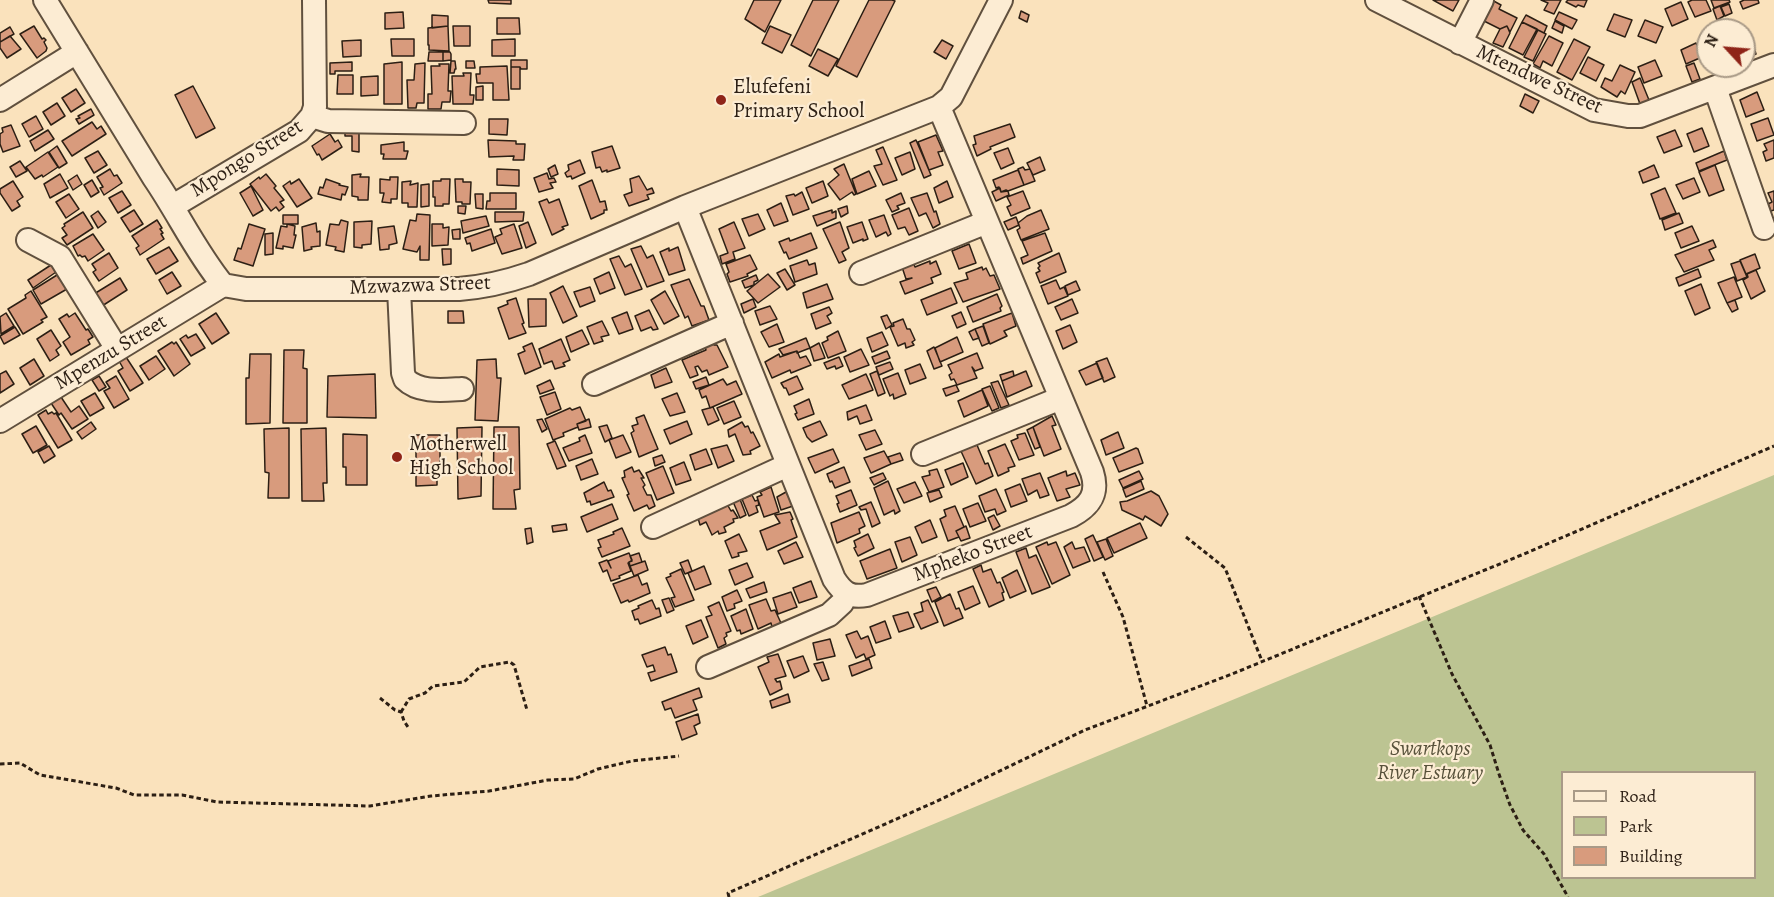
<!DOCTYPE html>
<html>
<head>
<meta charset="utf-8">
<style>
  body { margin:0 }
  #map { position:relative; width:1774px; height:897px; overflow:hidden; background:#fae2bc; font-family:Alegreya,serif }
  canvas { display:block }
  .legend { position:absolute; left:1561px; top:771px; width:195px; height:108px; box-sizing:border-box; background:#fcecd3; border:2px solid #a99a87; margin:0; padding:8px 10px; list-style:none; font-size:18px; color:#2c1f14 }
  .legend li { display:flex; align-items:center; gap:12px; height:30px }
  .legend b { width:30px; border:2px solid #a99a87 }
  .north { position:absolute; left:1696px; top:18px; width:60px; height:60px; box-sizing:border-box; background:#fcecd3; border:2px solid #a99a87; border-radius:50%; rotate:296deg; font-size:16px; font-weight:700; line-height:24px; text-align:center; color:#2c1f14 }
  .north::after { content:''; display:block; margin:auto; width:21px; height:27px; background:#8f2418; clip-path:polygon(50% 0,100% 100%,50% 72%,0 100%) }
</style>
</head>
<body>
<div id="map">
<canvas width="1774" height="897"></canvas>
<ul class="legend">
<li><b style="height:8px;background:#fcecd3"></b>Road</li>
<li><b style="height:16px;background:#bcc492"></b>Park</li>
<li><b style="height:16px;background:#d89b7d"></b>Building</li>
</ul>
<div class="north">N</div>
</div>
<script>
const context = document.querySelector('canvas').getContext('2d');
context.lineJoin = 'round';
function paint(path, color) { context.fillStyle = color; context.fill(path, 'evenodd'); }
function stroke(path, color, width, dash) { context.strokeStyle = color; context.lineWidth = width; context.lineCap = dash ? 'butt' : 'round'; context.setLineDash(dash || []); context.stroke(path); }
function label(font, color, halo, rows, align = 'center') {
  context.font = font + ' Alegreya,serif'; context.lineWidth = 4.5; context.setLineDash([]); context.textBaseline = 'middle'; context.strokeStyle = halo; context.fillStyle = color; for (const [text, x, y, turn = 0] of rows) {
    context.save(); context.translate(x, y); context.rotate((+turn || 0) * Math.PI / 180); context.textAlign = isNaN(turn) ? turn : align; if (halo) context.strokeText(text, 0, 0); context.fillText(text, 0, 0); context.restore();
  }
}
paint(new Path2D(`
  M 1774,475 L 1774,897 L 758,897 ZM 1562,772 L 1754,772 L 1754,878 L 1562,878 Z`), '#bcc492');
const building = new Path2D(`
  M 488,0 L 511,0 L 511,4 L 489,3 Z
  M 754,0 L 781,0 L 765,32 L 745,19 Z
  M 813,0 L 839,0 L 811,56 L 791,45 Z
  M 869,0 L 892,0 L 895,1 L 857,77 L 836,66 Z
  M 1433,0 L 1459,0 L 1453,11 Z
  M 1492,0 L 1501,5 L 1499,9 L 1517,18 L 1510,32 L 1507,26 L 1500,29 L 1482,20 Z
  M 1541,0 L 1561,0 L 1554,14 L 1544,10 L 1548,3 Z
  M 1568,0 L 1587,0 L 1584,7 L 1578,5 L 1576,7 L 1566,2 Z
  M 1692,0 L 1706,0 L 1711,11 L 1695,17 L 1688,2 Z
  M 1711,0 L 1729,0 L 1730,2 L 1714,8 Z
  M 1744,0 L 1758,0 L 1759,3 L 1743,9 L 1740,2 Z
  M 1681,2 L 1688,19 L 1672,26 L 1665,9 Z
  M 1729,4 L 1732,13 L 1725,16 L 1721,7 Z
  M 1720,6 L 1724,16 L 1717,20 L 1713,9 Z
  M 1021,11 L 1029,15 L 1027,22 L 1019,18 Z
  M 403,12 L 404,28 L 385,29 L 385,13 Z
  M 1559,12 L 1577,20 L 1572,29 L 1555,20 Z
  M 1614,14 L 1632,20 L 1625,37 L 1607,30 Z
  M 432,15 L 448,16 L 448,26 L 432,28 Z
  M 1526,15 L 1547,26 L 1544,33 L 1522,22 Z
  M 497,18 L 519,18 L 520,34 L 497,34 Z
  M 1645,20 L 1663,27 L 1656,43 L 1638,36 Z
  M 1555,21 L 1564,26 L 1562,33 L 1552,28 Z
  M 1522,22 L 1537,29 L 1523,55 L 1509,48 Z
  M 34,26 L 42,39 L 44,38 L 46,40 L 44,42 L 47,48 L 46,51 L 37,58 L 20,34 Z
  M 448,26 L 449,51 L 429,50 L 429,45 L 428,45 L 428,28 Z
  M 453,26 L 470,26 L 470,46 L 454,46 Z
  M 770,26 L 791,35 L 782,53 L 762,43 Z
  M 1507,26 L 1510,33 L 1503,47 L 1493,43 L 1500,29 Z
  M 10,27 L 14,34 L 0,42 L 0,33 Z
  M 1538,30 L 1546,34 L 1533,61 L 1524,57 Z
  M 1744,32 L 1748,40 L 1751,38 L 1756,54 L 1747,57 L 1744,49 Z
  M 10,36 L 21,49 L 7,58 L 0,48 L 0,42 Z
  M 1549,36 L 1563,43 L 1552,66 L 1543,61 L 1540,68 L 1533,64 Z
  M 391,39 L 414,39 L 414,56 L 392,56 Z
  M 515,39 L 515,56 L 492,56 L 492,40 Z
  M 1574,39 L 1590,47 L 1572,80 L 1557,72 Z
  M 361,40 L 361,56 L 343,57 L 342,41 Z
  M 942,40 L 953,46 L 946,59 L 934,52 Z
  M 1696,43 L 1702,57 L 1686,64 L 1681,50 Z
  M 818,49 L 838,59 L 828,76 L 809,66 Z
  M 429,52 L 443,52 L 443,61 L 428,61 Z
  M 443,52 L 450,52 L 451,54 L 451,60 L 443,61 Z
  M 1588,57 L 1604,65 L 1596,81 L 1580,73 Z
  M 511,60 L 527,60 L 527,69 L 521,69 L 520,67 L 511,67 Z
  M 1655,60 L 1662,76 L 1644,83 L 1638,67 Z
  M 451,61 L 455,61 L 456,69 L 455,69 L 454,73 L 450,73 Z
  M 466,61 L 474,61 L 475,68 L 466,68 Z
  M 352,62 L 352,71 L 335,71 L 335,74 L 330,74 L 330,63 Z
  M 402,62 L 402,104 L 384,104 L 384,64 Z
  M 425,63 L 424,103 L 417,103 L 416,108 L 408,108 L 407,80 L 414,80 L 415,64 Z
  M 1694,63 L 1700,79 L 1692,82 L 1686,66 Z
  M 439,64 L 449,64 L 448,91 L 451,91 L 450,102 L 442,102 L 441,109 L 428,109 L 428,94 L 432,94 L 431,66 L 440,66 Z
  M 1620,65 L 1635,72 L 1625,94 L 1621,91 L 1617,97 L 1601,87 L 1605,78 L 1612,81 Z
  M 507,66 L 509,100 L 493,100 L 493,83 L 477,83 L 476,74 L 480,74 L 480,67 Z
  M 511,67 L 520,67 L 520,89 L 511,89 Z
  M 463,73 L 471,73 L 470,95 L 474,95 L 473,104 L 453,104 L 452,76 L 464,76 Z
  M 338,75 L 353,75 L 353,94 L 337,94 Z
  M 378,76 L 378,95 L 361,96 L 361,77 Z
  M 1640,78 L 1649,100 L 1640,104 L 1632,82 Z
  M 193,86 L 215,128 L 196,138 L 175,95 Z
  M 483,86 L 483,100 L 476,100 L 476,87 Z
  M 76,89 L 85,103 L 71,112 L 62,98 Z
  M 1757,92 L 1764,110 L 1746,117 L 1740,100 Z
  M 1525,94 L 1539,101 L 1533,113 L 1520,106 Z
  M 57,103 L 65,116 L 51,125 L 43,112 Z
  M 91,109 L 94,115 L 79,124 L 76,119 L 80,118 L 78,116 Z
  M 36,116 L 43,129 L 29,137 L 22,124 Z
  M 1768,118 L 1774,135 L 1757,141 L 1751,124 Z
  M 489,119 L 508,119 L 507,135 L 489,134 Z
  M 92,122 L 97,129 L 101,126 L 106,134 L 72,156 L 62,141 Z
  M 1010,124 L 1015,137 L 990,147 L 991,149 L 977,156 L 973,145 L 976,144 L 974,136 Z
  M 11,125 L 20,146 L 3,152 L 0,144 L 0,134 L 3,132 L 2,128 Z
  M 345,127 L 359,127 L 359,152 L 352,151 L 352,136 L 345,136 Z
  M 1702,128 L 1709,146 L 1694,152 L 1687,134 Z
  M 48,130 L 54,139 L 35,151 L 30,141 Z
  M 1675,130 L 1682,146 L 1664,153 L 1657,137 Z
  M 330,134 L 335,142 L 338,140 L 342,147 L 322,160 L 319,154 L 317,155 L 312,146 Z
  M 936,135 L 943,151 L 938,152 L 943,165 L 929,170 L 918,142 Z
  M 488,140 L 516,141 L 516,144 L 525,144 L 524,160 L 513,160 L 514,156 L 489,157 Z
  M 916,140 L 931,175 L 924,178 L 910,143 Z
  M 1774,140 L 1774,158 L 1766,161 L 1763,152 L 1767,150 L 1764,144 Z
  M 404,142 L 404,151 L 408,151 L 406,159 L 383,159 L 384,154 L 381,154 L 381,145 Z
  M 57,146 L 67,163 L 59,168 L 49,152 Z
  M 612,146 L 620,168 L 607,172 L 607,170 L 602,172 L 600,167 L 596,168 L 592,152 Z
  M 883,147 L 897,180 L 883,185 L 874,166 L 882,164 L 876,150 Z
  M 1008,148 L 1014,163 L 1001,169 L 994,153 Z
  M 98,151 L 107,165 L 94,173 L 85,158 Z
  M 1724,151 L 1727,160 L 1699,171 L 1696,163 Z
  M 48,152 L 58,167 L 43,177 L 42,175 L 35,179 L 26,167 Z
  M 910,152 L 915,169 L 902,175 L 895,158 Z
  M 1040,157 L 1045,170 L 1033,175 L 1027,163 Z
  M 580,160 L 585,173 L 572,179 L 571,176 L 567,177 L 565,173 L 569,170 L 568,165 Z
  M 20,161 L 27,171 L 16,177 L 10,167 Z
  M 844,164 L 856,194 L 854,195 L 852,192 L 840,200 L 828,184 L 839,175 L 834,169 Z
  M 555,165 L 558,174 L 551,177 L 548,169 Z
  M 1654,165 L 1659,177 L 1643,183 L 1639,172 Z
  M 1715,165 L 1724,190 L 1709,196 L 1699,172 Z
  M 1023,167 L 1025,170 L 1030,169 L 1035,181 L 1024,185 L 1018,169 Z
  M 110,169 L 114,176 L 117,175 L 122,183 L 104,195 L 100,188 L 103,187 L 97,177 Z
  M 497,169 L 519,170 L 519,186 L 497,185 Z
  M 1018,170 L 1024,185 L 1008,191 L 1006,190 L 1001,192 L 999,187 L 996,188 L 993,180 Z
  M 869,171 L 876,186 L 857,194 L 852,179 Z
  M 547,173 L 549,179 L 554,178 L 556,182 L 550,183 L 553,188 L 539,192 L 534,178 Z
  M 60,174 L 68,188 L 50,198 L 44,184 Z
  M 266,174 L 276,186 L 274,188 L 284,200 L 280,202 L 284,207 L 279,211 L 276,207 L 271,211 L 250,184 L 259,177 L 260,179 Z
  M 361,174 L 360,177 L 369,177 L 368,200 L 358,200 L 358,197 L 352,196 L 352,175 Z
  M 77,175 L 82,184 L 73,190 L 68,181 Z
  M 639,176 L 647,190 L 652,188 L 654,193 L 647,195 L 649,199 L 629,206 L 624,195 L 632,192 L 630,179 Z
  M 390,177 L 398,177 L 397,199 L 391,199 L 391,203 L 382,202 L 384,193 L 380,193 L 380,179 L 390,180 Z
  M 1694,178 L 1700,192 L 1683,199 L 1676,185 Z
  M 299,179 L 312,198 L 297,207 L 283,186 L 290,181 L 291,184 Z
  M 326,179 L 340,184 L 339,185 L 348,187 L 345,195 L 342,194 L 341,200 L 318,194 L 320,187 L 323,188 Z
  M 441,179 L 450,179 L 449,204 L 443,204 L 443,206 L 435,206 L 435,197 L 433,197 L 433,181 L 441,181 Z
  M 455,179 L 463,179 L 463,182 L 471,182 L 470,204 L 462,204 L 462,202 L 456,202 Z
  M 92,180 L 99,192 L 91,197 L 84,185 Z
  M 592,180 L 600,202 L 605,201 L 607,210 L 604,210 L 604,213 L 591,219 L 579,186 Z
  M 13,181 L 23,197 L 17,201 L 20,206 L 12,211 L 0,193 L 0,189 Z
  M 411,181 L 410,185 L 418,183 L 417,207 L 408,207 L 408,203 L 402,203 L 402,182 Z
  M 823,181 L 828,196 L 812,203 L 806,188 Z
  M 947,181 L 953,197 L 939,203 L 934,188 Z
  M 429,184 L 429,206 L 421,207 L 421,185 Z
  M 251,186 L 263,210 L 253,216 L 240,193 Z
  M 1000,188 L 1001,192 L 1008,191 L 1009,195 L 996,201 L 992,192 Z
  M 1665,188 L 1676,213 L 1660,219 L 1651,194 Z
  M 122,191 L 131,205 L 118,213 L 109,198 Z
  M 1023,191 L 1030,208 L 1011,216 L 1007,207 L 1011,205 L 1007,197 Z
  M 1774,191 L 1774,210 L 1771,211 L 1768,204 L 1772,202 L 1768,193 Z
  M 802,192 L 809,209 L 793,215 L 786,196 L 794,194 L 795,196 Z
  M 490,193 L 516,193 L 516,209 L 486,209 L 487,201 L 490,201 Z
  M 901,193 L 905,203 L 897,206 L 899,209 L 892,212 L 886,200 Z
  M 927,193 L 934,212 L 936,211 L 940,224 L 933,228 L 926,213 L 919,216 L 911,198 Z
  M 69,194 L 79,209 L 66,218 L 56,202 Z
  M 475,194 L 483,194 L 483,209 L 476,208 Z
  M 547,199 L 549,203 L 559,199 L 568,225 L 562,227 L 564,229 L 552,235 L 539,202 Z
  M 781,203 L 788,221 L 774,226 L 767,210 Z
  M 458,206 L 466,206 L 465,214 L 458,213 Z
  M 847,206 L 848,213 L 841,217 L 838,209 Z
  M 909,208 L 918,231 L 909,235 L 905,227 L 898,229 L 892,215 Z
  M 134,210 L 143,224 L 130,232 L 121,218 Z
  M 832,210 L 832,213 L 836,211 L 836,218 L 817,226 L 813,216 Z
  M 1041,210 L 1049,229 L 1021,240 L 1017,230 L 1020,228 L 1018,223 L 1027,216 Z
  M 98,211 L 106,222 L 98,228 L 91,216 Z
  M 83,212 L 93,228 L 67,245 L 62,238 L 67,235 L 62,228 L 65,226 L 64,224 Z
  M 495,212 L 524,212 L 523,221 L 495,222 Z
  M 1679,213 L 1683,223 L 1665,230 L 1662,220 Z
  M 417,214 L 430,215 L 429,260 L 420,260 L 420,246 L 417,252 L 403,249 L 410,220 L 416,221 Z
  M 758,214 L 765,229 L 749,236 L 742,219 Z
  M 283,215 L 298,215 L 298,224 L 283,224 Z
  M 884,215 L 891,234 L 888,236 L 886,232 L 876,237 L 869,220 Z
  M 486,216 L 489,226 L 463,233 L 461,221 Z
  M 1016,217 L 1019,225 L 1008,230 L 1004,222 Z
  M 157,220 L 162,228 L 160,229 L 163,233 L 161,234 L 164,239 L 140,255 L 136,248 L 139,246 L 132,236 Z
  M 341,220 L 348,222 L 344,252 L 335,250 L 336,247 L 326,245 L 330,224 L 339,225 Z
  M 372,221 L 371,244 L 362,245 L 362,248 L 354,247 L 354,222 Z
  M 528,222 L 536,243 L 526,248 L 519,226 Z
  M 734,222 L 745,248 L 733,252 L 735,259 L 722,264 L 720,256 L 728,253 L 719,229 Z
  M 840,222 L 849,248 L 842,252 L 846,260 L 839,263 L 823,229 Z
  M 862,222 L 868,239 L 863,241 L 863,239 L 853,243 L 847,227 Z
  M 316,223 L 317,232 L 320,231 L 320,246 L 311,247 L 312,249 L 304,251 L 302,227 Z
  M 249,224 L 265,229 L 253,266 L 234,260 L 238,248 L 241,249 Z
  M 287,224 L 295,226 L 294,235 L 296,235 L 293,248 L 283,246 L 283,249 L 276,248 L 281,226 L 287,227 Z
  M 432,224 L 443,224 L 443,228 L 449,227 L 448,245 L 432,246 Z
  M 514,224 L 522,248 L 502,254 L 495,237 L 502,234 L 500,229 Z
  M 394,226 L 397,243 L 389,245 L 389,249 L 380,250 L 378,228 Z
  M 1692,226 L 1699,241 L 1681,248 L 1675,233 Z
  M 460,229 L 460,239 L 453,239 L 452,230 Z
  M 491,229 L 495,243 L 472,251 L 470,243 L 467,244 L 465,238 Z
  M 273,233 L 273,254 L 265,255 L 265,234 Z
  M 811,233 L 817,248 L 789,259 L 786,252 L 784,253 L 779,242 L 789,238 L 790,241 Z
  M 1045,233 L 1052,251 L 1023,264 L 1021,258 L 1028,255 L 1022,241 Z
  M 93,234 L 104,250 L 88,261 L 85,256 L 82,257 L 80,255 L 78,256 L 73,246 Z
  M 1713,240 L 1716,247 L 1709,250 L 1714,260 L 1684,272 L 1675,255 Z
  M 969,244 L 976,263 L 959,269 L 952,251 Z
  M 641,246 L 647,258 L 653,255 L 664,281 L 647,287 L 631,249 Z
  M 169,247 L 178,261 L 156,274 L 147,259 Z
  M 678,247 L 685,270 L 669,275 L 660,252 L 669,248 L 669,251 Z
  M 442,249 L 451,249 L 451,264 L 443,265 Z
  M 109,253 L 118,268 L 99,281 L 93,272 L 96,270 L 92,264 Z
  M 1059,253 L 1066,272 L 1040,283 L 1036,273 L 1040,271 L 1038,268 L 1040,266 L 1038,263 Z
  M 1755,254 L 1760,268 L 1746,274 L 1740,260 Z
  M 750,255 L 757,269 L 747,274 L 748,276 L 730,282 L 727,274 L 729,272 L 726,264 Z
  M 619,256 L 625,267 L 631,264 L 642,289 L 625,295 L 610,259 Z
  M 807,260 L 809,265 L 815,263 L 817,274 L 795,282 L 790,266 Z
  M 930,261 L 930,264 L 936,261 L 941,274 L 931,278 L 933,283 L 905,294 L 900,282 L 912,278 L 906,279 L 902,267 L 913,262 L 915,267 Z
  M 1740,261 L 1747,277 L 1737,281 L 1731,264 Z
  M 54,263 L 59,270 L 33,288 L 28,280 Z
  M 982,267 L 983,270 L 986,268 L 990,276 L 994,275 L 1000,289 L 963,302 L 954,283 L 968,279 L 966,273 Z
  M 785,269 L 795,285 L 787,290 L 777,273 Z
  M 1698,269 L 1701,277 L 1679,286 L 1676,278 Z
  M 1756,270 L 1765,291 L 1751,299 L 1743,280 L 1748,277 L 1747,274 Z
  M 172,272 L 181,286 L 167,294 L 159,280 Z
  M 609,272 L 615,288 L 600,294 L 594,279 Z
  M 768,274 L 780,287 L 758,303 L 747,291 Z
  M 57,275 L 67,289 L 41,304 L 33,290 Z
  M 756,275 L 758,280 L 754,282 L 754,285 L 745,288 L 742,281 Z
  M 1734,277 L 1742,297 L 1727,303 L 1718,283 Z
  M 120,278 L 127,290 L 102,306 L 94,294 Z
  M 689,279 L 701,306 L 704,306 L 709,320 L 692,326 L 688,316 L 685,318 L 671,285 Z
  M 1056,280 L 1060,289 L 1064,287 L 1068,296 L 1048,304 L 1041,286 Z
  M 1076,281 L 1080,290 L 1068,295 L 1065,286 Z
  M 827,284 L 833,299 L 807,308 L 803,293 Z
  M 1701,284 L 1710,308 L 1695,315 L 1685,291 Z
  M 563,286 L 577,316 L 563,323 L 550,293 Z
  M 590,287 L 595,301 L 580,307 L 574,292 Z
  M 951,288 L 957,303 L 927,315 L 921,300 Z
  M 31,291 L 47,317 L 41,320 L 43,322 L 23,334 L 8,309 L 26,298 L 25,295 Z
  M 665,291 L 679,316 L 664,324 L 651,300 Z
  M 997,294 L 1002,306 L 1000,308 L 1001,311 L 973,322 L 967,307 Z
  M 516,298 L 524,323 L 522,324 L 526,333 L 509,339 L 498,308 L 508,304 L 507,301 Z
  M 528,299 L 546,299 L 546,326 L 529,327 Z
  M 753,299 L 756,307 L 744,313 L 741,304 Z
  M 1072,299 L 1078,313 L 1061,320 L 1055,307 Z
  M 1735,300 L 1738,309 L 1732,312 L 1727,303 Z
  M 770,306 L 777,319 L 760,325 L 755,311 Z
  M 829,307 L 832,313 L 827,316 L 831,323 L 816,329 L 811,314 Z
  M 649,310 L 658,329 L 653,330 L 651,327 L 641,331 L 635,316 Z
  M 448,311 L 463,311 L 464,323 L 448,323 Z
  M 627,312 L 633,329 L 619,334 L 612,318 Z
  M 961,312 L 966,324 L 957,328 L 952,316 Z
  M 6,313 L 14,326 L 1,334 L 0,317 Z
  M 75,313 L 86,330 L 88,329 L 93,337 L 88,340 L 90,344 L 71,355 L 63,342 L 70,337 L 59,319 L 67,314 L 69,317 Z
  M 216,313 L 229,333 L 212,344 L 199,324 Z
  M 1012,313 L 1016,326 L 1004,331 L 1007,336 L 990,344 L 983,324 Z
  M 887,315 L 892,325 L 886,329 L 881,317 Z
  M 903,319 L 907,329 L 910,329 L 915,340 L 912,342 L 914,345 L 906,348 L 905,343 L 898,346 L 890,327 L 894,326 L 893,323 Z
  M 602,321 L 609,335 L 601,337 L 603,341 L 594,344 L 587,327 Z
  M 777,324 L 784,342 L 769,347 L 761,332 Z
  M 1070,325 L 1077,342 L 1063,349 L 1056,331 Z
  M 983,326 L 989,343 L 982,346 L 975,329 Z
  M 15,327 L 20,335 L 4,344 L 0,336 Z
  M 975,329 L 979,338 L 973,340 L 969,332 Z
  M 51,330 L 61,346 L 56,350 L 59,355 L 50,361 L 37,339 Z
  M 582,330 L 589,344 L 571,352 L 566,337 Z
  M 838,331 L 846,351 L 828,358 L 822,343 L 828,340 L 827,337 Z
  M 882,332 L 888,345 L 872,352 L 867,338 Z
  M 196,334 L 205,348 L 191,356 L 180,339 L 186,335 L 188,338 Z
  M 957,337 L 963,352 L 940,362 L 935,348 Z
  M 806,338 L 810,348 L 797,353 L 797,351 L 783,355 L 779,349 Z
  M 561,339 L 570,360 L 563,363 L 565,366 L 555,369 L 552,361 L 544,364 L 539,349 Z
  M 172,342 L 174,344 L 176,342 L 190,364 L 174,376 L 158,351 Z
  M 532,343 L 541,367 L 525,374 L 518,354 L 525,351 L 523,347 Z
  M 713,343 L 714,345 L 717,345 L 728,367 L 709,375 L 707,370 L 702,372 L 698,366 L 695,367 L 698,375 L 690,378 L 682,360 L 706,350 L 705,347 Z
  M 819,343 L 825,358 L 814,361 L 810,348 Z
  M 934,347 L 942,366 L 934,369 L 927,351 Z
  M 861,349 L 869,365 L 850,372 L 844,357 Z
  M 284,350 L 304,350 L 303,368 L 307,369 L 307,423 L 283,423 Z
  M 797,351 L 800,358 L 806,356 L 811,365 L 791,373 L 790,370 L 772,378 L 765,362 L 779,354 L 780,357 Z
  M 887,351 L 890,358 L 875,364 L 872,357 Z
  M 977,353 L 983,368 L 975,371 L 972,367 L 977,378 L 957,385 L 954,379 L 951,380 L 949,375 L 952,373 L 948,365 Z
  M 250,354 L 271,354 L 270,423 L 246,424 L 246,378 L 249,378 Z
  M 156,356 L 165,369 L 149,380 L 140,366 Z
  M 126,357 L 143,383 L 130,391 L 118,371 L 123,368 L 119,361 Z
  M 839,357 L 843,366 L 836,369 L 835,366 L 827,369 L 824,363 Z
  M 1107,358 L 1115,377 L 1104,382 L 1096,362 Z
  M 34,359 L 44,376 L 30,385 L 20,368 Z
  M 496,359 L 497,378 L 501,378 L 498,421 L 475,420 L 477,360 Z
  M 890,362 L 893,369 L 879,375 L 876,367 Z
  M 1097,363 L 1103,378 L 1086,385 L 1079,371 Z
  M 920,364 L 926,378 L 910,384 L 905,370 Z
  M 666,368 L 672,382 L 655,388 L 651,375 Z
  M 6,371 L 14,384 L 0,393 L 0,374 Z
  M 877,371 L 885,393 L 878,396 L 870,374 Z
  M 1013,371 L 1014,376 L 1002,381 L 1000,375 Z
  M 1026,371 L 1032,386 L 1007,397 L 1002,381 Z
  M 898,373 L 906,394 L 894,399 L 893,394 L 890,396 L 883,379 Z
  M 375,374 L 376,418 L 327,417 L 328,376 Z
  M 866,374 L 873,390 L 849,399 L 842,385 Z
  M 99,376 L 106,387 L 99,391 L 92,380 Z
  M 116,376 L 129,399 L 114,408 L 104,391 L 110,388 L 106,382 Z
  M 797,376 L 803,389 L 789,395 L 786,388 L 784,388 L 781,383 Z
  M 706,377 L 709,385 L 696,389 L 693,382 Z
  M 723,379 L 727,385 L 736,381 L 742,394 L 710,408 L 706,396 L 702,398 L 699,390 Z
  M 550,380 L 554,389 L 540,394 L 537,386 Z
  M 998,381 L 1009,405 L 1001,408 L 991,383 Z
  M 956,385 L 959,391 L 946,396 L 943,389 Z
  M 990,386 L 999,408 L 992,411 L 982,389 Z
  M 982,390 L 988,406 L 964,417 L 958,401 Z
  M 555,392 L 561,409 L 547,415 L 540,397 Z
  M 95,393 L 104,408 L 90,416 L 81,401 Z
  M 677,393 L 685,412 L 670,416 L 662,399 Z
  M 61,397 L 71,412 L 79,406 L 88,419 L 72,429 L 61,413 L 59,415 L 51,403 Z
  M 809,399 L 814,414 L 798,420 L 795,414 L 797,413 L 794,406 Z
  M 734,401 L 741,417 L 724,424 L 717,408 Z
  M 866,405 L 872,420 L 860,424 L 857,416 L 848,420 L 847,412 Z
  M 580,407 L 586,421 L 577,424 L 578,427 L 563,433 L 564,436 L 553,440 L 545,419 L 570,408 L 572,410 Z
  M 713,407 L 719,420 L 708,425 L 702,410 Z
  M 46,410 L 48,414 L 52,412 L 54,414 L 56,413 L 72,440 L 58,448 L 38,415 Z
  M 644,415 L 658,449 L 639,457 L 631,433 L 634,431 L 632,426 L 638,424 L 636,418 Z
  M 1052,416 L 1056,425 L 1052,426 L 1061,449 L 1044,456 L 1033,427 Z
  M 542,419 L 547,429 L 542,432 L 537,420 Z
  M 589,419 L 591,427 L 579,430 L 577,424 Z
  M 687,421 L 692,434 L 670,444 L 664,430 Z
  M 820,421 L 827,435 L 812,442 L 807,437 L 803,428 Z
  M 91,422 L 96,429 L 82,439 L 77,432 Z
  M 742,422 L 745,427 L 748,426 L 751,433 L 753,432 L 760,446 L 750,451 L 751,454 L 743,455 L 735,434 L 729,437 L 728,430 Z
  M 607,425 L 612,438 L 605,442 L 599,427 Z
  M 36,426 L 47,445 L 33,453 L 22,434 Z
  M 482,427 L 481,496 L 458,499 L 457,428 Z
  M 494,427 L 519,427 L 520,489 L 514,490 L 516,509 L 493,509 Z
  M 1033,427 L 1040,447 L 1035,449 L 1027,430 Z
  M 289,428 L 289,498 L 268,498 L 269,473 L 265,472 L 264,429 Z
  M 326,428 L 327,483 L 323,483 L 324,501 L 302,501 L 301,429 Z
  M 875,430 L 882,444 L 866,450 L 859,435 Z
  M 1118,432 L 1124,448 L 1106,455 L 1101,440 Z
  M 1025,433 L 1034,455 L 1019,460 L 1011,441 L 1018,438 L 1017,435 Z
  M 343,434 L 367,435 L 367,485 L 346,485 L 346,467 L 343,467 Z
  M 416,435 L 440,435 L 440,467 L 437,467 L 437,485 L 416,486 Z
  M 585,435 L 592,453 L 569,461 L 563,448 L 580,441 L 579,438 Z
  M 623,435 L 631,452 L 616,458 L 609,440 Z
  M 555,441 L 566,466 L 557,469 L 547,444 Z
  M 973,444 L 974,446 L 977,445 L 985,464 L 988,463 L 993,476 L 976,484 L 960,449 Z
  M 1005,444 L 1015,466 L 1008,468 L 1009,471 L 998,476 L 988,451 Z
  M 727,445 L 734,461 L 718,468 L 711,449 Z
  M 49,446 L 55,456 L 44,463 L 38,452 Z
  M 1136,448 L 1138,449 L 1143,463 L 1119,472 L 1113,458 Z
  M 706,449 L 712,464 L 695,470 L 690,455 Z
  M 833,449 L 839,462 L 815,473 L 808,458 Z
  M 884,451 L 891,464 L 871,473 L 864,458 Z
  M 900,453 L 903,460 L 891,464 L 888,457 Z
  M 662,455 L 665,462 L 655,466 L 653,458 Z
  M 592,459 L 598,474 L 581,480 L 576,466 Z
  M 684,462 L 691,480 L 676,485 L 670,468 Z
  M 963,463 L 968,477 L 951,485 L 945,470 Z
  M 663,466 L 674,493 L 657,500 L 646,473 Z
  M 632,467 L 634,472 L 639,470 L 644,478 L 641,478 L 645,485 L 643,487 L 647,495 L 651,495 L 655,506 L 649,509 L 647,505 L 634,511 L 627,495 L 629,494 L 622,478 L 625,477 L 624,471 Z
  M 844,467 L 850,482 L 835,488 L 832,481 L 830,482 L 827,474 Z
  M 937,469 L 944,487 L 929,492 L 922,477 L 930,475 L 929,471 Z
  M 1066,471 L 1067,476 L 1075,473 L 1080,485 L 1066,489 L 1070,497 L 1057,501 L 1048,478 Z
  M 1139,471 L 1143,479 L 1123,488 L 1119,480 Z
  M 883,473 L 886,479 L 874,485 L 870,478 Z
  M 1040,473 L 1049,495 L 1040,498 L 1037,490 L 1028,495 L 1022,479 Z
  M 888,481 L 900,511 L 895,514 L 894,510 L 884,515 L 874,488 Z
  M 1141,481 L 1144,489 L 1126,497 L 1123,489 Z
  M 604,482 L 608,491 L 611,490 L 614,497 L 591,505 L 590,501 L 587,502 L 584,493 Z
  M 915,482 L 922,496 L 904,503 L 897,489 Z
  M 1020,484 L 1027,501 L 1011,507 L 1005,490 Z
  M 771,487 L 779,512 L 764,517 L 757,497 L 762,495 L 760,492 Z
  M 996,489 L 1006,511 L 997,515 L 995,509 L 985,512 L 979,496 Z
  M 851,490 L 857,505 L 840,512 L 837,504 L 839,503 L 836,496 Z
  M 939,490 L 942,497 L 930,502 L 927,493 Z
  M 1151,491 L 1159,496 L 1168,514 L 1161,526 L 1145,516 L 1143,520 L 1122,510 L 1120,502 L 1127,501 Z
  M 786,492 L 793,506 L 781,510 L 777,497 Z
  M 738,494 L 746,515 L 740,518 L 731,497 Z
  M 752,495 L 755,501 L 758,500 L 759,505 L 756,506 L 758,512 L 749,516 L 742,499 Z
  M 871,502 L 880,523 L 872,527 L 866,509 L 861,510 L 859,507 Z
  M 978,503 L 986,521 L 970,527 L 963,509 Z
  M 612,504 L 618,519 L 587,532 L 581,517 Z
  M 727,504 L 731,511 L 733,510 L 738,518 L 733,519 L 734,522 L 724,527 L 726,532 L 719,534 L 718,531 L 712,535 L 706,522 L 700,525 L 696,511 Z
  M 955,506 L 964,527 L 956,531 L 959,537 L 948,541 L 940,519 L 946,516 L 944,510 Z
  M 790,512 L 793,519 L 791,520 L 797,537 L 767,550 L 760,531 L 780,523 L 775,515 Z
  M 859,512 L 865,526 L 859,529 L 860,533 L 837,543 L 831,523 Z
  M 994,515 L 1000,526 L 993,530 L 988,518 Z
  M 930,520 L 937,537 L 922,543 L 915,527 Z
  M 1140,523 L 1147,538 L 1114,553 L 1107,538 Z
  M 566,524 L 567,530 L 553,532 L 552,526 Z
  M 966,526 L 970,538 L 961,541 L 956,531 Z
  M 531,528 L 533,542 L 527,544 L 525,529 Z
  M 622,528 L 630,546 L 602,557 L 598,548 L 601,547 L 598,540 L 614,534 L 613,532 Z
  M 739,534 L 747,551 L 738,553 L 739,556 L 732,558 L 725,541 Z
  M 868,534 L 874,548 L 858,556 L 854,548 L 856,547 L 854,541 Z
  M 1093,535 L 1103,557 L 1094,561 L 1085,539 Z
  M 910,537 L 917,555 L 902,562 L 895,542 Z
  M 1106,539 L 1113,556 L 1105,560 L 1097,542 Z
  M 796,542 L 803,557 L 784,564 L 778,551 Z
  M 1047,542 L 1048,545 L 1056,542 L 1070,575 L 1052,584 L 1036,547 Z
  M 1072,542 L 1075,549 L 1084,547 L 1090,561 L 1073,568 L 1064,547 Z
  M 1026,548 L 1029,558 L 1036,555 L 1050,587 L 1032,594 L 1016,552 Z
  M 890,549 L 897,568 L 867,579 L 860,561 Z
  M 629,553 L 632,560 L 628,563 L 631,571 L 619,576 L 620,578 L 611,581 L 607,570 L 603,572 L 599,563 L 607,560 L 611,568 L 608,561 Z
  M 639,553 L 642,562 L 630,566 L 629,562 L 632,561 L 630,556 Z
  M 688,560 L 692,571 L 685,574 L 680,563 Z
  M 645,561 L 648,570 L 634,576 L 630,566 Z
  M 747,563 L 753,577 L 735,585 L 729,570 Z
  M 981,565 L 983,572 L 991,569 L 997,583 L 1000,582 L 1004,592 L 1002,593 L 1004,600 L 989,607 L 973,569 Z
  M 704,566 L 711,584 L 695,590 L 688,573 Z
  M 681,569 L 694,600 L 675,607 L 671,598 L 675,597 L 666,578 L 671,576 L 670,574 Z
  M 1017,570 L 1026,591 L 1010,598 L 1002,578 Z
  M 638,575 L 642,585 L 647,583 L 650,593 L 629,602 L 628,600 L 621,603 L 613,584 Z
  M 811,581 L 817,597 L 799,603 L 793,588 Z
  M 764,582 L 767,592 L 750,598 L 746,589 Z
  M 973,586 L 980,603 L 965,610 L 958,592 Z
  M 936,587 L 941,597 L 932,602 L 927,590 Z
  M 737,590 L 742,601 L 734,604 L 735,608 L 727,611 L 722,597 Z
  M 791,592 L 797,607 L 778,614 L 773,598 Z
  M 950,594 L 956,609 L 959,608 L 963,618 L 944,626 L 935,602 Z
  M 669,598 L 674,610 L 667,613 L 662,600 Z
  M 766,599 L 771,611 L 775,610 L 781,623 L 772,627 L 771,623 L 758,629 L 749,605 Z
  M 652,600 L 656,609 L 659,608 L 661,616 L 640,624 L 638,619 L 635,620 L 632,611 L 639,608 L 638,606 Z
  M 928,600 L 938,622 L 921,629 L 914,614 L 923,611 L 921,603 Z
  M 719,602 L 731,631 L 726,633 L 727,636 L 724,638 L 726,644 L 718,648 L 706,617 L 712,615 L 708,607 Z
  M 746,609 L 753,629 L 741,634 L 740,630 L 737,631 L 731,616 Z
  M 908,612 L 914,627 L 899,632 L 893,616 Z
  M 701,620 L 708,637 L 693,644 L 686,626 Z
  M 885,621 L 891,638 L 876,643 L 870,627 Z
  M 857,631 L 861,639 L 868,636 L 875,655 L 866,659 L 864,654 L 856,658 L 846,635 Z
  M 830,639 L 835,656 L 817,660 L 813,643 Z
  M 665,647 L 668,655 L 671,654 L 677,672 L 651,681 L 648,673 L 655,671 L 653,665 L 647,667 L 642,655 Z
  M 778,654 L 786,676 L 775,679 L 777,682 L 780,681 L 782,689 L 770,695 L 758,667 L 769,662 L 767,657 Z
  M 803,656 L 809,671 L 794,678 L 787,661 Z
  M 869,659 L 872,668 L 852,676 L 849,666 Z
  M 823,662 L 829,679 L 822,681 L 814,664 Z
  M 699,688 L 702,697 L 693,700 L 697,710 L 675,718 L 671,708 L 665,710 L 662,702 Z
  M 788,694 L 790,702 L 772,708 L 770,701 Z
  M 698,714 L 700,723 L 694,726 L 697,734 L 682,740 L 676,722 Z`);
paint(building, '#d89b7d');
stroke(building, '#2c1f14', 1.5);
const minor = new Path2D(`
  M 45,0 L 154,178 C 178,213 196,252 223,285 L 246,289 L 459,289 C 484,287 506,282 529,274 L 685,207 L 939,107 L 951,97 L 1001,0
  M 1377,0 L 1594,110 L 1628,116 L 1640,116 L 1774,65
  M 1460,43 L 1482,0
  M 1715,88 L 1764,228
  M 0,100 L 77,52
  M 312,116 L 328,121 L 464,123
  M 173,206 L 299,131 L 312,116 L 315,107 L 314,0
  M 685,207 L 834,579 C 843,593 850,598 867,595 L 1071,516 C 1090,506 1099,494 1092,472 L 939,107
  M 28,240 L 60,257 L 117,349
  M 861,273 L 987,222
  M 399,289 L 403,373 L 405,379 C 419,393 443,390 462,389
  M 594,384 L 732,323
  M 0,421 L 223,285
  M 923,454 L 1061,398
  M 653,527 L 788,465
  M 708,667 L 829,615 L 842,603 L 847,594`);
stroke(minor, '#60503e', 26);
stroke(new Path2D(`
  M 1186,537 L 1225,568 L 1262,661
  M 1103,572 L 1123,617 L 1147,706
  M 1419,596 L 1452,674 L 1490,745 L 1499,774 L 1510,805 L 1523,830 L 1544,854 L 1568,897
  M 380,698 L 395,710 L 401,712 L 404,721 L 408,727
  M 401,712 L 409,699 L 425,693 L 433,686 L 464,682 L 480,667 L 510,662 L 514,665 L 527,710
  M 0,764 L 20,763 L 40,775 L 116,788 L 134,795 L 182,795 L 217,802 L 370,806 L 431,796 L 489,791 L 548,780 L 574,779 L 598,769 L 632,761 L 679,756
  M 729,897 L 728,893 L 933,803 L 1085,730 L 1232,674 L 1524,554 L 1774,446`), '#2c1f14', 3, [4.5, 3]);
stroke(minor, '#fcecd3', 22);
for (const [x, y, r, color] of [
  [721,100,6,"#8f2418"],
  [397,457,6,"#8f2418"]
]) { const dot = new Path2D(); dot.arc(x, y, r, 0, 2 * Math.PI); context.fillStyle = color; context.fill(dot); stroke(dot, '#fcecd3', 2); }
label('21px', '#2c1f14', '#fcecd3', [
  ["Mtendwe Street",1539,80,25],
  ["Mpongo Street",247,159,-32],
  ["Mzwazwa Street",420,286,-2],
  ["Mpenzu Street",111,353,-31],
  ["Mpheko Street",973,554,-21]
]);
label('21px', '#2c1f14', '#fcecd3', [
  ["Elufefeni",733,88],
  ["Primary School",733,112],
  ["Motherwell",409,445],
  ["High School",409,469]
], 'left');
label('italic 21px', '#57513a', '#fcecd3', [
  ["Swartkops",1430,750],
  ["River Estuary",1430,774]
]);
</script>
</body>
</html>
